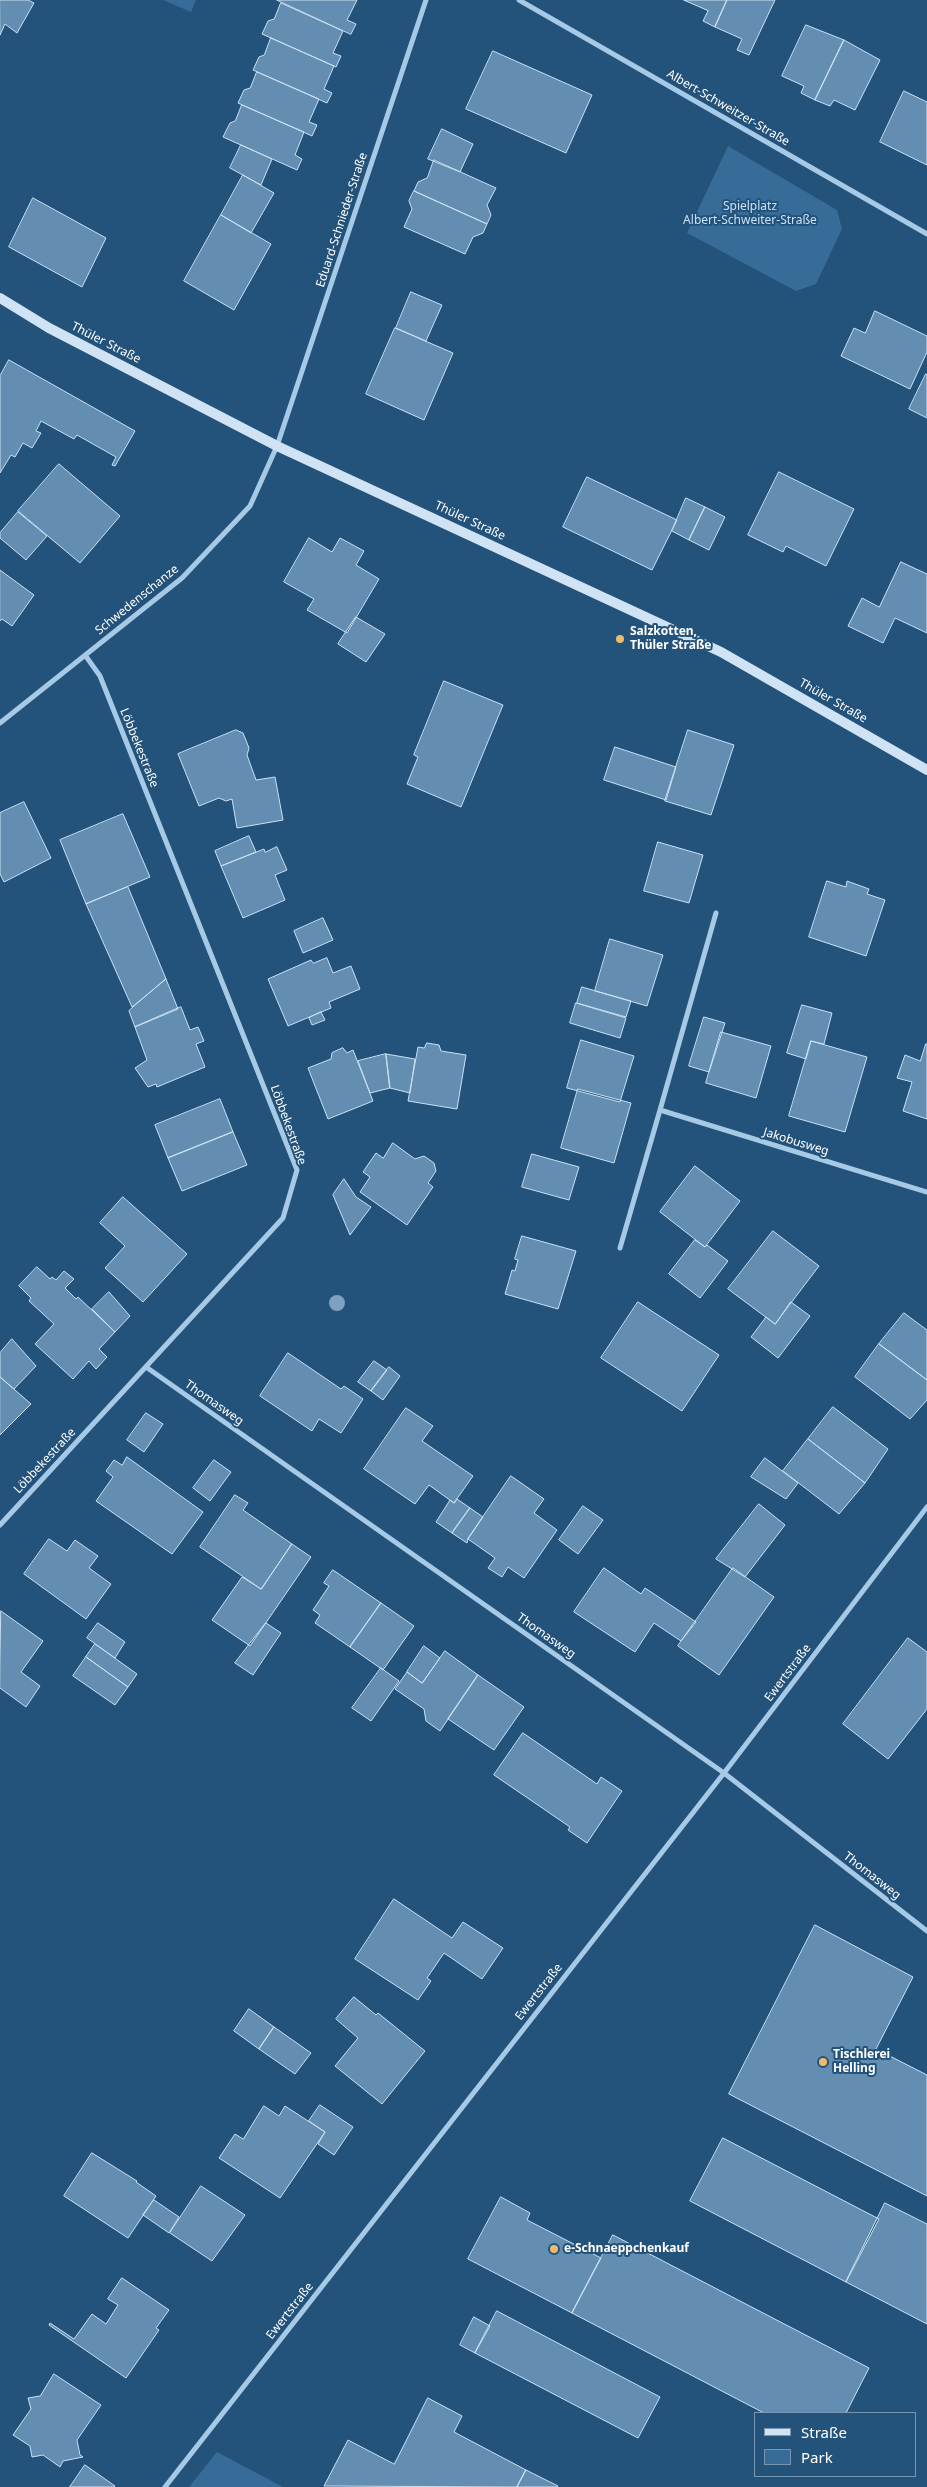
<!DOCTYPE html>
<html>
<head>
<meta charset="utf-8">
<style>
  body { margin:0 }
  #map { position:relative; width:927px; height:2487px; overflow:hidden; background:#23527b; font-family:"Noto Sans",sans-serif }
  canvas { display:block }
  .legend { position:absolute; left:754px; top:2412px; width:162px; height:65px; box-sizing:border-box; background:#23527b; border:1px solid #7b97b0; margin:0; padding:6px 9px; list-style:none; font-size:15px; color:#fff }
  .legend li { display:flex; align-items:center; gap:10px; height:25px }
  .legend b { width:25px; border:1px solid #7b97b0 }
</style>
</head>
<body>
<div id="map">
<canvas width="927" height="2487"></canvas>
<ul class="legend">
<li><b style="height:6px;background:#d0e3f4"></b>Straße</li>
<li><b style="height:14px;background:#376c98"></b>Park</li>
</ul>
</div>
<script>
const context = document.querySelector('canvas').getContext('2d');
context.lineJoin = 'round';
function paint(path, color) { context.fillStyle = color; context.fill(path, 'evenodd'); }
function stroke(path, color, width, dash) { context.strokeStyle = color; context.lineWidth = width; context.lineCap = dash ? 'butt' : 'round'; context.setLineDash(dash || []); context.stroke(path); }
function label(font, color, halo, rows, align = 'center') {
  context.font = font + ' "Noto Sans",sans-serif'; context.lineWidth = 4; context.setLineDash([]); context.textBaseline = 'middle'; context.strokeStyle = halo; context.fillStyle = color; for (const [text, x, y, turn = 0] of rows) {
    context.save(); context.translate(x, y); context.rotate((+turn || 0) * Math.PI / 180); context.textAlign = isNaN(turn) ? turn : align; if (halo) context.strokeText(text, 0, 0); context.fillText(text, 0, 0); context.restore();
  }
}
paint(new Path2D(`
  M 163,0 L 196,0 L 191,12 Z
  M 728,146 L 837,210 L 842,229 L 816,284 L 796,291 L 687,233 Z
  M 217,2452 L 283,2487 L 189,2487 Z`), '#376c98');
const building = new Path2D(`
  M 0,0 L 28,0 L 34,3 L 17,33 L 5,24 L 0,35 Z
  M 277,0 L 357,0 L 347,20 L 356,24 L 351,34 Z
  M 684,0 L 727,0 L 715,27 L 703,21 L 708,11 Z
  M 727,0 L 775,0 L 749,55 L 737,50 L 742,39 L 715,27 Z
  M 281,3 L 343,31 L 333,53 L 341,56 L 336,67 L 262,34 L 268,21 L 274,19 Z
  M 806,25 L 844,40 L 815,100 L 801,93 L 804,86 L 782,76 Z
  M 271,38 L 334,66 L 324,89 L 332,93 L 327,103 L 253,70 L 259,57 L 264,55 Z
  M 844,40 L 880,60 L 855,110 L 834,100 L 830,106 L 815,100 Z
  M 493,51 L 592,95 L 566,153 L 466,109 Z
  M 257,72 L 319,99 L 309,122 L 317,125 L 312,136 L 238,103 L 244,90 L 250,88 Z
  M 904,91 L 927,102 L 927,165 L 880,142 Z
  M 242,105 L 304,132 L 295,155 L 302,159 L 297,170 L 223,137 L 230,123 L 235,121 Z
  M 442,129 L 473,144 L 460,172 L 428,159 Z
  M 241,145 L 272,159 L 261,185 L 230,168 Z
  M 434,160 L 496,188 L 487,205 L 491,215 L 487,224 L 414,191 L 418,182 L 427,178 Z
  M 243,175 L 274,193 L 251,233 L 221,215 Z
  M 414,191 L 487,224 L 483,233 L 473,237 L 465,254 L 404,227 L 412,209 L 409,201 Z
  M 33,198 L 106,238 L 82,287 L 9,247 Z
  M 221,215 L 271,244 L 234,310 L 184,281 Z
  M 411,292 L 442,305 L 426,341 L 396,328 Z
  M 875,311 L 927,336 L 927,352 L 910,389 L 841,356 L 854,328 L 865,333 Z
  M 395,328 L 453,353 L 424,420 L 366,394 Z
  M 9,360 L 135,431 L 115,466 L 112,465 L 116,457 L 77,435 L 74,439 L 41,421 L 36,431 L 41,433 L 32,448 L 23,443 L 15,457 L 11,455 L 0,473 L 0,376 Z
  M 926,374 L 927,375 L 927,418 L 909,409 Z
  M 59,464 L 120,516 L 80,563 L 18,511 Z
  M 779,472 L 854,509 L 826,566 L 786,546 L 783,552 L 748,535 Z
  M 587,477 L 677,520 L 652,570 L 563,527 Z
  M 686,498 L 705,507 L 689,540 L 672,531 Z
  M 705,507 L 725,517 L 709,550 L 689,540 Z
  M 18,512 L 47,536 L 26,560 L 0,538 L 0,533 Z
  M 309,538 L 332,552 L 340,538 L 364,551 L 356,565 L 379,579 L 347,633 L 307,610 L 314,599 L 284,582 Z
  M 901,562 L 927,574 L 927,633 L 895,618 L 883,643 L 848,626 L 862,598 L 879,607 Z
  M 0,570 L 34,595 L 12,626 L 2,619 L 0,621 Z
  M 356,617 L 385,634 L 366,662 L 338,644 Z
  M 444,681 L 503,705 L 461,807 L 407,784 L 418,757 L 414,755 Z
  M 236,730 L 243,733 L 249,748 L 247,755 L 256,780 L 275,777 L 283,820 L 237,828 L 232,799 L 226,801 L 219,798 L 199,806 L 178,754 Z
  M 688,730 L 734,745 L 711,815 L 665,801 Z
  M 615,747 L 676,767 L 666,800 L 604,780 Z
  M 24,802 L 51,858 L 4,882 L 0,874 L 0,813 Z
  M 123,814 L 150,877 L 86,904 L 60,840 Z
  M 249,836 L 256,852 L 221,866 L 215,851 Z
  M 658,842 L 703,855 L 689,903 L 644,891 Z
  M 277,847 L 287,870 L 275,875 L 285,900 L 243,918 L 221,866 L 264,849 L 265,852 Z
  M 827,881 L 846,887 L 847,881 L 869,889 L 867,894 L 885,900 L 866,956 L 809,937 Z
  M 128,887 L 166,979 L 132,1007 L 86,904 Z
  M 323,918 L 333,940 L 303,953 L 294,931 Z
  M 610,939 L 663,955 L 647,1006 L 595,991 Z
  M 327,958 L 333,973 L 351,966 L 360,989 L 329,1002 L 331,1008 L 288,1026 L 268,979 L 311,960 L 313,963 Z
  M 166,979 L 178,1009 L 135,1027 L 129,1011 Z
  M 582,987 L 631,1001 L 626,1017 L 577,1003 Z
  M 576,1003 L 626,1018 L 620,1038 L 570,1023 Z
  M 802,1005 L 832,1013 L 824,1044 L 811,1041 L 806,1059 L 787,1053 Z
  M 181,1007 L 190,1030 L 198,1027 L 204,1041 L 196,1044 L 205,1067 L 157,1087 L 156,1084 L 148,1087 L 135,1068 L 147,1060 L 135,1027 Z
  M 321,1012 L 325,1020 L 312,1025 L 309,1018 Z
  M 704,1017 L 725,1023 L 709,1072 L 689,1066 Z
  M 721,1032 L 771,1046 L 756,1098 L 706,1083 Z
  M 581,1040 L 634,1056 L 620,1102 L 567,1088 Z
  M 811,1041 L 867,1057 L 845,1132 L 789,1116 Z
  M 427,1043 L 439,1045 L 441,1051 L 466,1055 L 457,1109 L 408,1101 L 418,1047 L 424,1048 Z
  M 926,1044 L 927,1044 L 927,1119 L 903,1111 L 912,1082 L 897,1078 L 905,1055 L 920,1061 Z
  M 343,1048 L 347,1053 L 353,1050 L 373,1101 L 328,1119 L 308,1068 L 331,1059 L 332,1053 Z
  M 386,1054 L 415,1059 L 410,1093 L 390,1088 Z
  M 386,1054 L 390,1088 L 370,1093 L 358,1061 Z
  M 578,1089 L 631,1103 L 614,1163 L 561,1148 Z
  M 220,1099 L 233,1132 L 168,1158 L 155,1125 Z
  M 233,1132 L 247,1165 L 182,1191 L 168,1158 Z
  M 393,1143 L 415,1159 L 424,1156 L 434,1163 L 436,1171 L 428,1183 L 433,1187 L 407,1225 L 360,1192 L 370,1177 L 363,1172 L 376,1153 L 383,1158 Z
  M 532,1154 L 579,1167 L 569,1200 L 522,1187 Z
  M 695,1166 L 740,1201 L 705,1247 L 660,1212 Z
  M 344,1179 L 356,1197 L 371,1207 L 350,1235 L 333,1195 Z
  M 123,1197 L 187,1254 L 143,1302 L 105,1268 L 125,1246 L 100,1223 Z
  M 773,1231 L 819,1266 L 775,1324 L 728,1289 Z
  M 522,1236 L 576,1251 L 558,1309 L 505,1294 L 512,1270 L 515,1271 L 518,1260 L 515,1259 Z
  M 695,1240 L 705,1247 L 707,1245 L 728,1261 L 700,1298 L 669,1274 Z
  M 37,1267 L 50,1279 L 52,1277 L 56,1280 L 64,1271 L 74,1279 L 65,1288 L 76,1299 L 78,1297 L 115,1332 L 99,1349 L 107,1357 L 96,1369 L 89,1361 L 73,1379 L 35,1344 L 54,1324 L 29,1301 L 31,1298 L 19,1286 Z
  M 109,1292 L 130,1316 L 115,1332 L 92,1309 Z
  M 638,1302 L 719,1355 L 682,1411 L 601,1358 Z
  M 791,1302 L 810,1316 L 778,1358 L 751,1337 L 766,1317 L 775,1324 Z
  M 904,1313 L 927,1330 L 927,1380 L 879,1344 Z
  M 12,1339 L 36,1366 L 14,1389 L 0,1377 L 0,1353 Z
  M 879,1344 L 927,1380 L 927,1400 L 910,1419 L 855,1377 Z
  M 288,1353 L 341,1389 L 344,1386 L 363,1399 L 341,1433 L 319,1419 L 312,1431 L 260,1396 Z
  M 374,1361 L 387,1370 L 371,1391 L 358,1382 Z
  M 389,1367 L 400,1376 L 383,1400 L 371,1391 Z
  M 0,1377 L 31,1404 L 0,1435 Z
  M 833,1407 L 888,1449 L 865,1483 L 808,1439 Z
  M 406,1408 L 433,1426 L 422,1441 L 473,1476 L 454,1503 L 429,1485 L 415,1504 L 364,1469 Z
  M 146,1413 L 163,1424 L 144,1452 L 127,1440 Z
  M 808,1439 L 865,1483 L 839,1514 L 783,1471 Z
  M 127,1457 L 203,1512 L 172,1554 L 96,1501 L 113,1477 L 106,1471 L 114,1460 L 122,1465 Z
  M 765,1458 L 798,1483 L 786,1499 L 751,1477 Z
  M 214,1460 L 231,1472 L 210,1501 L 193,1488 Z
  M 511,1476 L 544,1499 L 534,1513 L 557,1530 L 524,1578 L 508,1567 L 502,1577 L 488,1568 L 495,1558 L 468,1539 Z
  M 235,1495 L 248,1503 L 243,1510 L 292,1544 L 261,1589 L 200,1547 Z
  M 457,1499 L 470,1508 L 452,1533 L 436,1522 L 450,1500 L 454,1503 Z
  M 759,1504 L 785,1525 L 745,1577 L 716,1559 Z
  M 583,1506 L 603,1520 L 578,1554 L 559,1540 Z
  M 470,1508 L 483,1517 L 468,1539 L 467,1543 L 452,1533 Z
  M 49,1539 L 67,1551 L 75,1540 L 98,1556 L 89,1568 L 111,1584 L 86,1619 L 24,1574 Z
  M 292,1544 L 311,1557 L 250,1646 L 212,1620 L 242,1577 L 261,1589 Z
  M 604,1568 L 641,1594 L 645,1588 L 696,1622 L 681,1641 L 654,1623 L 635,1652 L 574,1612 Z
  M 733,1568 L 774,1597 L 719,1675 L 678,1646 Z
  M 333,1570 L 381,1603 L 350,1647 L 315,1623 L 320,1615 L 313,1610 L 329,1586 L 324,1583 Z
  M 381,1603 L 414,1626 L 383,1670 L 350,1647 Z
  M 1,1611 L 43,1641 L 21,1672 L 40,1686 L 26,1707 L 0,1688 Z
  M 98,1623 L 125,1642 L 115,1658 L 87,1638 Z
  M 266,1623 L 281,1633 L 253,1675 L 235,1663 Z
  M 908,1638 L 927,1652 L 927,1709 L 888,1759 L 843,1724 Z
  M 95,1644 L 137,1674 L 128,1687 L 86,1657 Z
  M 424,1646 L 440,1658 L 422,1683 L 407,1672 Z
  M 445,1651 L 478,1675 L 440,1731 L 426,1721 L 424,1709 L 395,1689 L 407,1672 L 422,1683 Z
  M 86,1657 L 128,1687 L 115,1705 L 73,1676 Z
  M 381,1668 L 399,1681 L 371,1721 L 352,1708 Z
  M 478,1675 L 524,1707 L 494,1750 L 448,1719 Z
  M 523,1733 L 597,1784 L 601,1777 L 622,1791 L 587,1843 L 568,1830 L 570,1827 L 494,1775 Z
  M 394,1899 L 452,1938 L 463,1922 L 503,1948 L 482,1979 L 444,1953 L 427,1978 L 431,1981 L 418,2000 L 355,1959 Z
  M 815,1925 L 913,1977 L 876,2049 L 927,2075 L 927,2196 L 729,2094 Z
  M 354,1997 L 376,2015 L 378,2013 L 425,2051 L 382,2104 L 335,2066 L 358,2038 L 336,2019 Z
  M 249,2009 L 274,2027 L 259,2049 L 234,2031 Z
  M 274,2027 L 311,2053 L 295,2074 L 259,2049 Z
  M 320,2105 L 353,2127 L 334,2155 L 318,2144 L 325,2132 L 309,2121 Z
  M 264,2106 L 279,2116 L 285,2106 L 325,2132 L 280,2198 L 219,2158 L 235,2134 L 243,2139 Z
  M 723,2138 L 879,2219 L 846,2282 L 690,2201 Z
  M 92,2153 L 137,2181 L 136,2182 L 156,2196 L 128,2238 L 64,2196 Z
  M 201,2186 L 245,2215 L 212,2261 L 170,2233 Z
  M 501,2197 L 530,2213 L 527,2220 L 601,2258 L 572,2313 L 468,2259 Z
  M 154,2200 L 179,2217 L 169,2233 L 143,2215 Z
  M 885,2203 L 927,2224 L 927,2324 L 846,2282 Z
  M 613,2235 L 869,2368 L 846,2413 L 764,2413 L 572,2313 Z
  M 122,2278 L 169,2310 L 156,2328 L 159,2330 L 126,2378 L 49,2325 L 50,2323 L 74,2339 L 92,2314 L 106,2324 L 118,2305 L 108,2299 Z
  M 497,2311 L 660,2397 L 638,2438 L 475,2353 Z
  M 474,2317 L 490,2326 L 475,2353 L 460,2345 Z
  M 54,2374 L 101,2405 L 77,2440 L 80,2455 L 83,2457 L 63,2461 L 60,2467 L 43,2455 L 32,2457 L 30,2446 L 13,2435 L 31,2409 L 28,2398 L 40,2396 Z
  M 428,2398 L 462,2416 L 454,2432 L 526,2470 L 517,2487 L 324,2486 L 348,2440 L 394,2464 Z
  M 85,2465 L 115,2486 L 114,2487 L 70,2487 Z
  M 526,2470 L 558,2486 L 557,2487 L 517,2487 Z`);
paint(building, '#648eb1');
stroke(building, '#c9e1f4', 1);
stroke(new Path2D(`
  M 519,0 L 927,234
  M 0,723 L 182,578 L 250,506 L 277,446 L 426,0
  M 716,913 L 660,1110 L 927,1192
  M 620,1248 L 660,1110
  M 146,1367 L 724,1773 L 927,1931
  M 0,1525 L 283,1218 L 297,1170 L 100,676 L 85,655
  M 165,2487 L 724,1773 L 927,1507`), '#a6c9e5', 5);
stroke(new Path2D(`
  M 0,298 L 49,328 L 277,446 L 721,652 L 927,770`), '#d0e3f4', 10);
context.fillStyle = '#7ea1be';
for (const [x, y] of [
  [337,1303]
]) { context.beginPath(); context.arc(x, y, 8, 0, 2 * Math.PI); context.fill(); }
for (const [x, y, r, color] of [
  [620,639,5,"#efbb6a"],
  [823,2062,5,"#efbb6a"],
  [554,2249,5,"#efbb6a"]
]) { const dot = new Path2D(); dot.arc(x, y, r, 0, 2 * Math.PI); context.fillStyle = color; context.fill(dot); stroke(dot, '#23527b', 2); }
label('12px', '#fff', '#23527b', [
  ["Albert-Schweitzer-Straße",728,108,30],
  ["Eduard-Schnieder-Straße",342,220,-72],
  ["Thüler Straße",106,343,27],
  ["Thüler Straße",470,521,25],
  ["Schwedenschanze",137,600,-39],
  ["Thüler Straße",833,701,30],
  ["Löbbekestraße",139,748,68],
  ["Löbbekestraße",288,1125,70],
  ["Jakobusweg",796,1142,17],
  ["Thomasweg",214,1403,35],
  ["Löbbekestraße",45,1461,-47],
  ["Thomasweg",546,1636,35],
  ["Ewertstraße",788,1673,-53],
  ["Thomasweg",872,1876,38],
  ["Ewertstraße",539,1992,-52],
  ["Ewertstraße",290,2311,-52]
]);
label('12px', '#c9e1f4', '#23527b', [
  ["Spielplatz",750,207],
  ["Albert-Schweiter-Straße",750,221]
]);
label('bold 12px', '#fff', '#23527b', [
  ["Salzkotten,",630,632],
  ["Thüler Straße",630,646],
  ["Tischlerei",833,2055],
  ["Helling",833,2069],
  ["e-Schnaeppchenkauf",564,2249]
], 'left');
</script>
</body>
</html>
